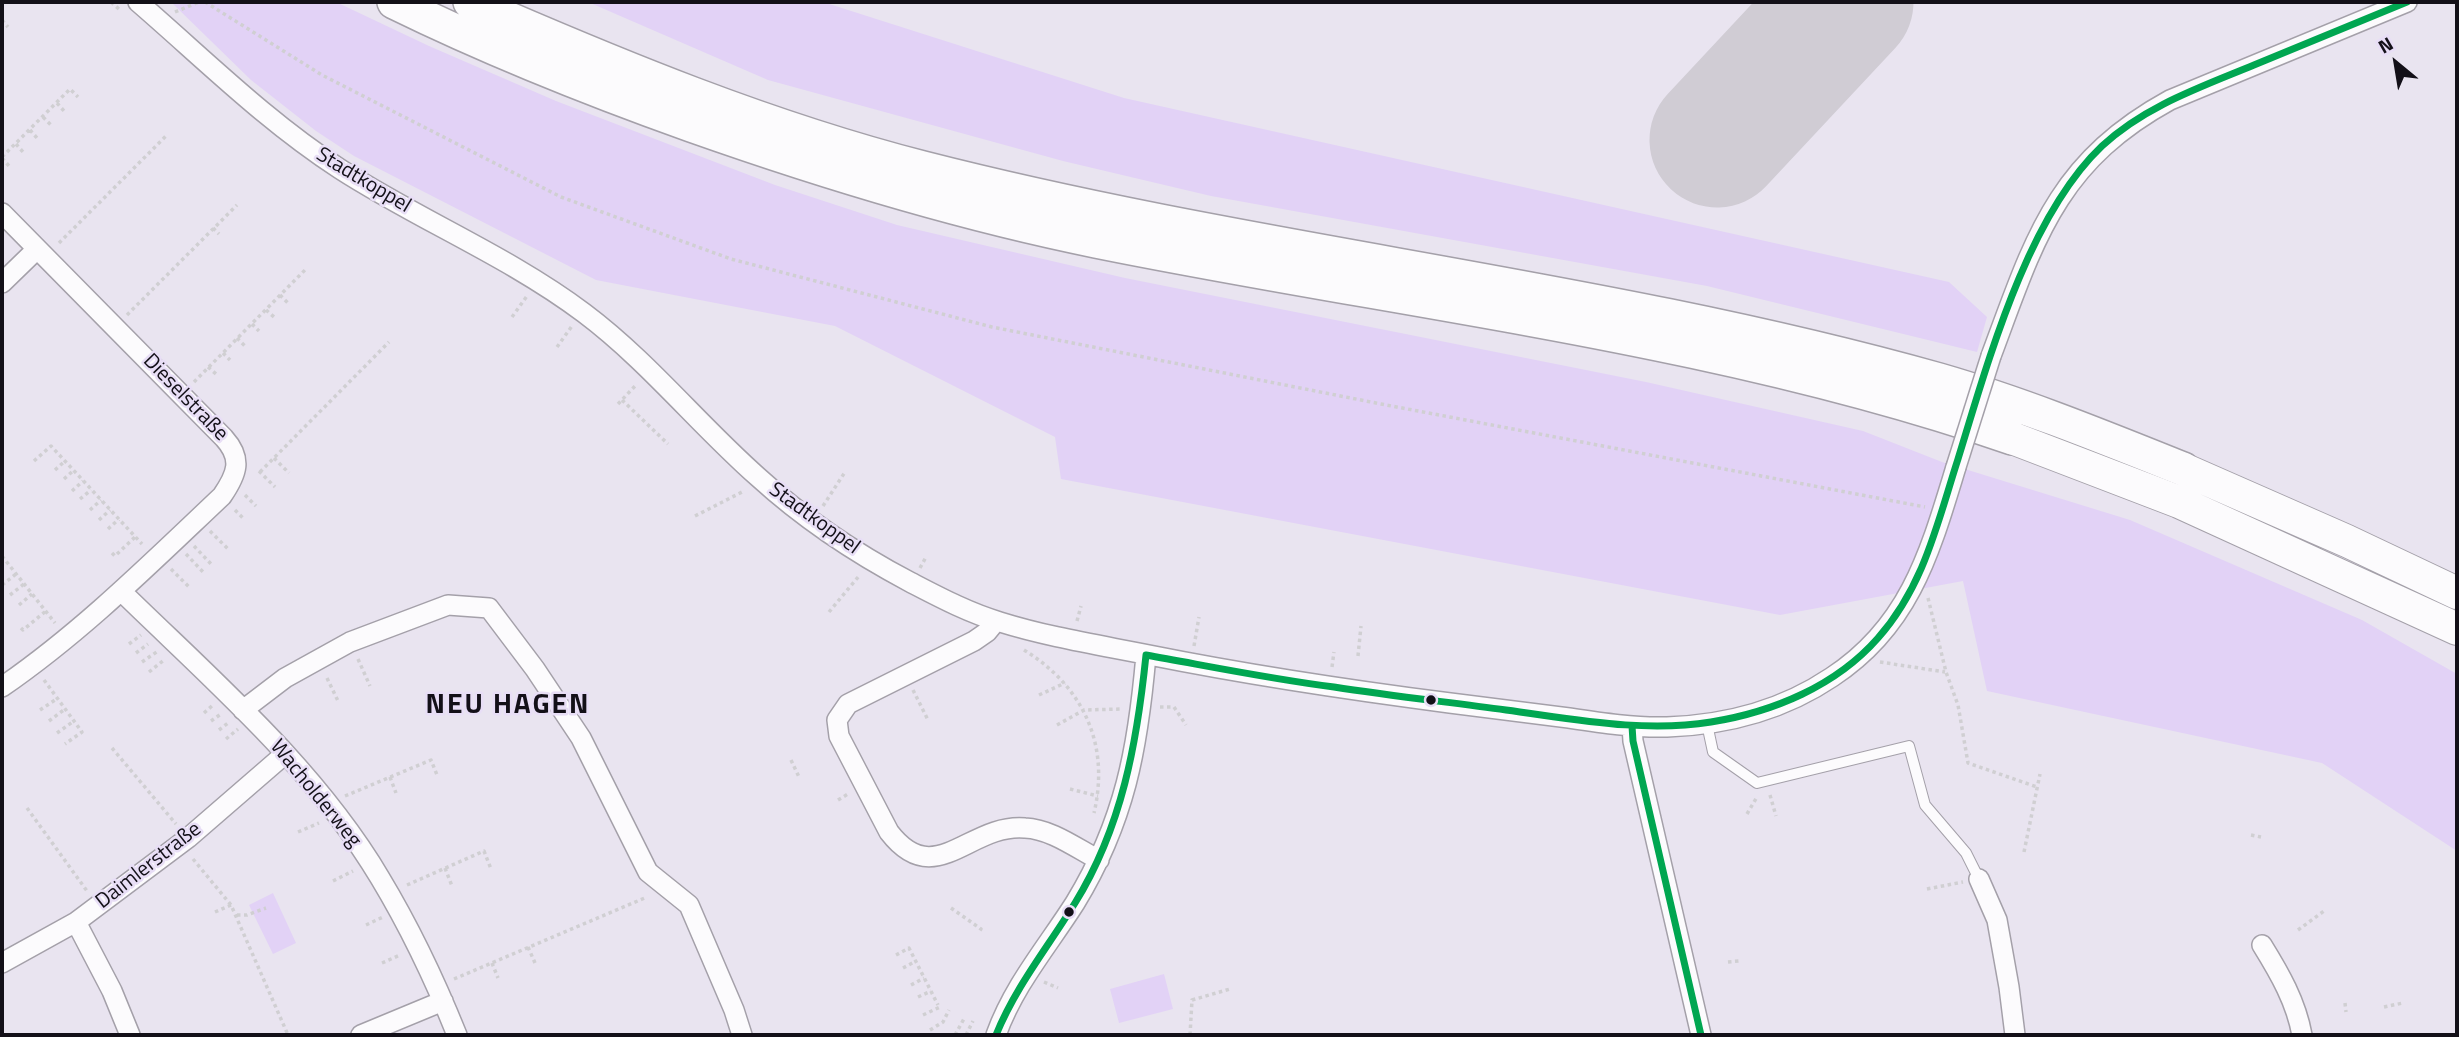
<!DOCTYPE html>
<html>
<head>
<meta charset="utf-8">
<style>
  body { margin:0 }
  #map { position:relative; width:2459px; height:1037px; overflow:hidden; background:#e9e4f0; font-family:"Titillium Web",sans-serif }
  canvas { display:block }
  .frame { position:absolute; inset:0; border:4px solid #131018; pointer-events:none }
  .north { position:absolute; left:2361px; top:28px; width:70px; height:70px; -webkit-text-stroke:5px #e8def6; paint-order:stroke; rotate:330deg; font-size:19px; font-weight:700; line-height:28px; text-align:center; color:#131018 }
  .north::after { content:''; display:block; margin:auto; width:24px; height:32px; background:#131018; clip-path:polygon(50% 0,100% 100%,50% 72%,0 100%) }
</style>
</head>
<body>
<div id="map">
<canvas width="2459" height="1037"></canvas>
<div class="frame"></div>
<div class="north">N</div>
</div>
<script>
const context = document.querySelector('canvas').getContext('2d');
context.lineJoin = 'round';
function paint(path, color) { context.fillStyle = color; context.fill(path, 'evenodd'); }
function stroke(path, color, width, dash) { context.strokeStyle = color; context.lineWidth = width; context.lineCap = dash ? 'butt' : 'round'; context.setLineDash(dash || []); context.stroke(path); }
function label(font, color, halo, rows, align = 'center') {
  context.font = font + ' "Titillium Web",sans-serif'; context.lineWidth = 5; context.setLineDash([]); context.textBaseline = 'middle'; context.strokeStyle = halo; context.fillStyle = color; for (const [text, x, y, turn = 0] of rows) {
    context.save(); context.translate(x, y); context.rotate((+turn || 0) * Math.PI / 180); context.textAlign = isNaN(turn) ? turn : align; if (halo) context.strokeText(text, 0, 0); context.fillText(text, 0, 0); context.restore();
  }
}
paint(new Path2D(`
  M 171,2 L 336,2 L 429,46 L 556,101 L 775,185 L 897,225 L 1125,278 L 1646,382 L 1863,431 L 1942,462 L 2130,520 L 2362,620 L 2457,674 L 2457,851 L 2322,763 L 1987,691 L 1963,581 L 1780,615 L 1061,479 L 1055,437 L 835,326 L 596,280 L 354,156 L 316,131 L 251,80 Z
  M 588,2 L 823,2 L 1124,98 L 1949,282 L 1987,317 L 1977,352 L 1707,286 L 1211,196 L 1063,161 L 768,80 Z
  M 273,893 L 296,943 L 273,954 L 249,905 Z
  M 1164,974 L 1173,1009 L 1119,1023 L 1110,989 Z`), '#e2d2f6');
stroke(new Path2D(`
  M 1717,140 L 1846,2`), '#d0ccd4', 135);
const service = new Path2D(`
  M 1707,724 L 1713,752 L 1757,783 L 1909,746 L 1925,805 L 1966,853 L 1979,879`);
const minor = new Path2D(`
  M 138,2 C 204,59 266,121 340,169 C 419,220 508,256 584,313 C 648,361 698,424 758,477 C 804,519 855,553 910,582 C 939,597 969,613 1000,622 C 1048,637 1099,645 1149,655 C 1249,675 1349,690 1450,703 C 1490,708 1530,713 1569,718 C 1602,723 1635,728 1667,727 C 1726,725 1783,710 1832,677 C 1910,626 1930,552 1956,467
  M 2,213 L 224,438 C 243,459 237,474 222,496 C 151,563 82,632 2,687
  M 2,283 L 37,249
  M 1991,356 C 2034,241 2055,163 2170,100 L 2407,2
  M 121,591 C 212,680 314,767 380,878 C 409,926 436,983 457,1035
  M 996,621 L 987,632 L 974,641 L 848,704 L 837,720 L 839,736 L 889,832 C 935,892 969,823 1025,828 C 1051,829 1076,848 1099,860
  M 243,710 L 285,678 L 350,642 L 448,605 L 489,608 L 535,669 L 581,738 L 648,872 L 689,905 L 734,1010 L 742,1035
  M 1632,726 L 1633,741 L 1701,1035
  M 1979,879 L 1997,920 L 2009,987 L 2015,1035
  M 76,922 L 112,991 L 130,1035
  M 2262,945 C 2280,974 2296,1002 2302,1035
  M 2,963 L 76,922 L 188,838 L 285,754
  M 361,1035 L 443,1001
  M 996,1035 C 1014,985 1047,947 1075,903 C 1125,821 1138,748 1146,655`);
const trunk = new Path2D(`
  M 2012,438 L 2179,502 L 2457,629
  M 2183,469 L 2347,541 L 2457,593`);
const motorway = new Path2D(`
  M 394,2 C 490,49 590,89 691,125 C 824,172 958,213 1096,241 C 1402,303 1716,336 2012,438
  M 470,2 C 617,66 767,128 923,168 C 1259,254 1605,286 1939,380 C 2022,404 2103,437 2183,469`);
stroke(service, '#a4a0a9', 12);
stroke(minor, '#a4a0a9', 22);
stroke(trunk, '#a4a0a9', 34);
stroke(motorway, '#a4a0a9', 36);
stroke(new Path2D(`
  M 111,2 L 120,10
  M 205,2 L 322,75 L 561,197 L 731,259 L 992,327 L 1381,404 L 1925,507
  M 175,12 L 199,2
  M 2,20 L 8,27
  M 57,103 L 64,111
  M 43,117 L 51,125
  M 30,130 L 37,138
  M 16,144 L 23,152
  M 2,157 L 70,89 L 78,97
  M 2,158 L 9,166
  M 213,228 L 219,234
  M 59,243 L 166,136
  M 280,295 L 288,303
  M 266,310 L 274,317
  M 127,315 L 237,205
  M 512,317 L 527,296
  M 252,324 L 259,331
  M 237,338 L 245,346
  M 557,347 L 572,326
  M 223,353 L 230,360
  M 208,367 L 216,374
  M 194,382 L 306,269
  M 622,400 L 668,444
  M 618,404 L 636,385
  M 274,458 L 289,473
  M 34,461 L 51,446 L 142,544
  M 55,470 L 65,461
  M 259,471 L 275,487
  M 260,472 L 389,342
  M 64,479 L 74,470
  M 72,491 L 83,481
  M 245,495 L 256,506
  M 80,499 L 91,490
  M 823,506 L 845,472
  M 90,510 L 101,500
  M 235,510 L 243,518
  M 695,516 L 744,491
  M 99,520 L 110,510
  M 108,529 L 119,519
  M 210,531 L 228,549
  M 194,546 L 212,565
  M 112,553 L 115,556 L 135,537
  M 186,554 L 204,573
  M 2,556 L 55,623
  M 920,568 L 926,557
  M 171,569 L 189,587
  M 2,585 L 16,574
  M 10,595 L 24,584
  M 1928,598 L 1946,672 L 1958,705 L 1968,763 L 2037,787
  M 19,605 L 32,594
  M 829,612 L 859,576
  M 1077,621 L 1081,606
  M 21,628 L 23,630 L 46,611
  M 129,644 L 141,635
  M 1194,646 L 1199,617
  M 1024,650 C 1084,687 1110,745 1094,813
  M 136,653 L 148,644
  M 1358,656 L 1361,626
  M 358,659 L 370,686
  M 142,662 L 158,651
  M 1880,662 L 1945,672
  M 1332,667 L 1334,652
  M 149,672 L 164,660
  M 327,678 L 338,701
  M 44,680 L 82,732 L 65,744
  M 913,690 L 928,720
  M 1039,695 L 1065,683
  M 1160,707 L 1174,707 L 1186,725
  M 40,710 L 58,698
  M 204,713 L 213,705
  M 49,721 L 65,709
  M 211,721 L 221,714
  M 1057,725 L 1084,710 L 1121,709
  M 219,730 L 228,723
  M 57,733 L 74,721
  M 226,739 L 238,729
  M 112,748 L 176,824
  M 791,760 L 799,777
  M 390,777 L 396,793
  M 1070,789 L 1098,796
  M 1770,795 L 1776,816
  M 345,796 L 431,760 L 437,775
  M 838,800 L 848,794
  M 27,808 L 87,891
  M 1747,814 L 1757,797
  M 298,832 L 319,823
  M 2251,835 L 2261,837
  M 2024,852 L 2040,774
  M 193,859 L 231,905 L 288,1035
  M 445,868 L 452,886
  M 333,881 L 353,871
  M 407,885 L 484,851 L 491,869
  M 1927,889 L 1963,882
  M 951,908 L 981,929 L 979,932
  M 215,912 L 231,905
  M 237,915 L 247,915 L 266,908
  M 366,925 L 383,917
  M 2298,930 L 2324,911
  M 528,947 L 535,963
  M 896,955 L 909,948 L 938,1005
  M 1728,962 L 1739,961
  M 382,963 L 400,955
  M 492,963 L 498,978
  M 903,968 L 916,961
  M 454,979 L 647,897
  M 1044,982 L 1058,988
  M 911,985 L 924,978
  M 918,997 L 931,991
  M 2345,1003 L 2346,1012
  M 2384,1007 L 2403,1003
  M 923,1015 L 940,1007
  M 930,1030 L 943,1022 L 949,1010
  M 955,1035 L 965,1017
  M 966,1035 L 973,1021
  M 1190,1035 L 1192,1000 L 1230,989`), '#d0cfd2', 3.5, [3.5, 3.5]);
stroke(service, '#fcfbfd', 10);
stroke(minor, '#fcfbfd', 19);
stroke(trunk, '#fcfbfd', 32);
stroke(motorway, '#fcfbfd', 33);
const minorBridge = new Path2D(`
  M 1956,467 L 1991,356`);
stroke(minorBridge, '#a4a0a9', 22, []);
stroke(minorBridge, '#fcfbfd', 19);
stroke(new Path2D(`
  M 1146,655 C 1208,666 1271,679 1334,687 C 1391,696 1448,702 1506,710 C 1574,719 1643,733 1711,722 C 1773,712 1836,686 1878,638 C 1924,586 1937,524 1958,459 C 1988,362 2027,217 2102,146 C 2145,106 2201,87 2254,65 C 2305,44 2356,23 2407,2
  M 1632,726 L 1633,741 L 1701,1035
  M 996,1035 C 1016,986 1048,947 1075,903 C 1122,827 1137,743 1146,655`), '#00a651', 7);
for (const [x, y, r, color] of [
  [1431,700,6,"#131018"],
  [1069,912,6,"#131018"]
]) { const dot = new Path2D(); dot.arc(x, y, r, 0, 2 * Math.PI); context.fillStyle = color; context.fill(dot); stroke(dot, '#e8def6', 2.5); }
label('21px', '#131018', '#e8def6', [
  ["Stadtkoppel",363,181,31],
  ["Dieselstraße",185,398,46],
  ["Stadtkoppel",814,519,36],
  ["Wacholderweg",315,794,51],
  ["Daimlerstraße",149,866,-38]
]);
context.letterSpacing = '2px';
label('bold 28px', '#131018', '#e8def6', [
  ["NEU HAGEN",508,706]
]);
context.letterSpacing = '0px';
</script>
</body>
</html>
